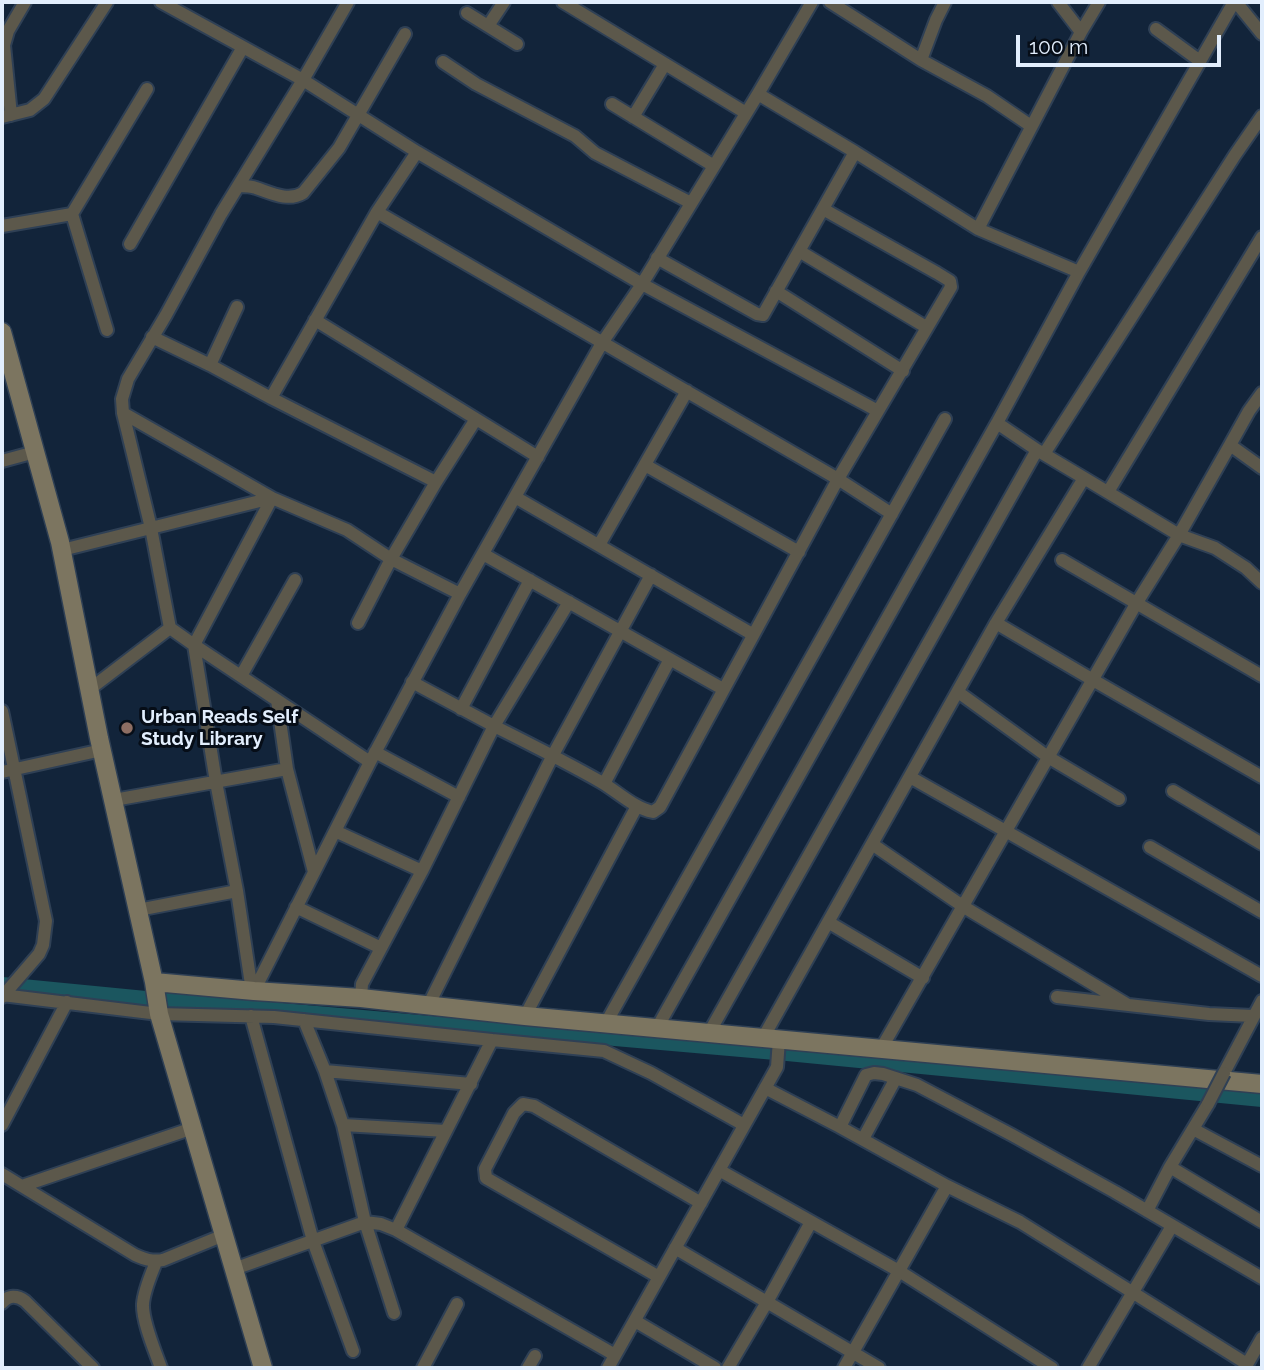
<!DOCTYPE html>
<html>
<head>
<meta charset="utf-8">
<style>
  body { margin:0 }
  #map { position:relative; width:1264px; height:1370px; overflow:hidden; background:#12243a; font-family:Raleway,sans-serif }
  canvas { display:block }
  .frame { position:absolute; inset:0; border:4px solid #e2eefd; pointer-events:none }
  .scale { position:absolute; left:1016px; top:35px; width:205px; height:32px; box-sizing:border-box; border:4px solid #e2eefd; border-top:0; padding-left:9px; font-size:21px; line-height:24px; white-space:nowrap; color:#e2eefd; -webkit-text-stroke:5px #060d17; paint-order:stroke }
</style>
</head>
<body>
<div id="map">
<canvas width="1264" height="1370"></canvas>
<div class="frame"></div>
<div class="scale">100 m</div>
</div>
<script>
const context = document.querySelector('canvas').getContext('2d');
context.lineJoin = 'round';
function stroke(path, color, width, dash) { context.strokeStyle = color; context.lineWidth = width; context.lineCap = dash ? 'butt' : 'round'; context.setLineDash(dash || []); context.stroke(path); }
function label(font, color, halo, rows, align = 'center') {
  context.font = font + ' Raleway,sans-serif'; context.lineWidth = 6; context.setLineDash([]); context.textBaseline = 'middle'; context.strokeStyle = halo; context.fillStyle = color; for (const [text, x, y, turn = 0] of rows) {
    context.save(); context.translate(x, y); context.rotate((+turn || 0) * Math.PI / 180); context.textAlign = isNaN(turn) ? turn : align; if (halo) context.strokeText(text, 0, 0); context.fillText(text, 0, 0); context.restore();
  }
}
stroke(new Path2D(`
  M 2,984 L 156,999 L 787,1054 L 1262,1100`), '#1b565f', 14);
const street = new Path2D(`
  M 161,2 L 303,80 L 417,152 L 642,284 L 878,411
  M 563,2 L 746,113
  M 830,2 L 921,60
  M 945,2 L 936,20 L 921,60 L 987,96 L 1031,126
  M 1058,2 L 1081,32
  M 1236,2 L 1262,34
  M 467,13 L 517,44
  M 488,26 L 504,2
  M 1156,29 L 1200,61
  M 443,62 L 476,84 L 575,136 L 595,153 L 691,203
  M 758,94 L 855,152
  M 612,104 L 714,166
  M 11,115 L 4,45 L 8,31 L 25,2
  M 2,117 L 30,110 L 44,99 L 107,2
  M 633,117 L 665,64
  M 238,186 C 244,186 251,186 256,188 C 271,193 288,202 303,193 L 339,148 L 405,34
  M 377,212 L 838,479 L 892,514
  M 72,214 L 147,89
  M 2,226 L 72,214 L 107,330
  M 978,229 L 1079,272
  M 130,244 L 243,47
  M 799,251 L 926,327
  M 657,258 L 757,314 L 763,315 L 855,152 L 978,229 L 1081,32 L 1099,2
  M 776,291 L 903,371
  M 315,320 L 538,457
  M 152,337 L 210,365 L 271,398 L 436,482 L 391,559 L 358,623
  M 210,365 L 237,307
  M 271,398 L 377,212 L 417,152
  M 123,413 L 272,498 L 194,645 L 216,782 L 237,891 L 252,991
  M 997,423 L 1079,272 L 1234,2
  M 1230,445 L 1249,411 L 1262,393
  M 1044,454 L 1235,155 L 1262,116
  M 2,461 L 35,452
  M 645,465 L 799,552
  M 1084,478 L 1179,535 L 1215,548 L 1246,568 L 1262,583
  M 436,482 L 476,419
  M 1108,492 L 1262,237
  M 515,497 L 752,634
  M 599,545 L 687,391
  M 62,550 L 272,498 L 347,530 L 391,559 L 460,594 L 370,762 L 254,991
  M 483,554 L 723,689
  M 1062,560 L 1262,676
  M 460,594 L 602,343 L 642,284 L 758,94 L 812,2
  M 996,623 L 1093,680 L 1262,777
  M 170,628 L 151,528 L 123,413 L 122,399 L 128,379 L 166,315 L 221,214 L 303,80 L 348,2
  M 241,676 L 295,580
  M 412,682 L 494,726 L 569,602
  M 90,689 L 170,628 L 194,645 L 370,762
  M 958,692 L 1048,757 L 1119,799
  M 277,700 L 287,769
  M 461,709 L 530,580
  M 2,711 L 46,921 L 43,945 L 39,954 L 2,997
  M 375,752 L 459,797
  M 2,772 L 102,750
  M 910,777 L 1262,976
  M 604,784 L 670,659
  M 1173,791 L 1262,844
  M 114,800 L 287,769 L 314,872
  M 335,831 L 422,871
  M 872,844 L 964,907 L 1128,1005
  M 1150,847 L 1262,912
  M 296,907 L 381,948
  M 138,910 L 237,891
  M 828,922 L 923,978
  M 2,995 L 159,1014 L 274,1017 L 492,1040
  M 1057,997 L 1209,1014 L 1253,1016
  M 361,998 L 362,984 L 422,871 L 494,726 C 530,744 566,762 601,782 C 618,792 634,808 653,812 L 660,807 L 838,479 L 951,287 L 950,281 L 937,273 L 823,209
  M 428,1006 L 553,755 L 651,575
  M 251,1016 L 313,1241 L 353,1351
  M 525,1016 L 637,806
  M 304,1020 L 325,1071
  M 606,1023 L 945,419
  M 657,1028 L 997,423 L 1037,450
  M 709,1033 L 1037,450 L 1084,478 L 996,623 L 763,1038
  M 881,1049 L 1136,604 L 1179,535 L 1230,445 L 1262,468
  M 1224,1073 L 1262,1001
  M 765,1088 L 840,1127 L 947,1186 L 1020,1222 L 1247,1364
  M 1208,1104 L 1170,1167 L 1262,1222
  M 2,1125 L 67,1002
  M 343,1125 L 446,1131
  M 840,1127 L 866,1075 L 874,1073 L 883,1074 L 917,1085 L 1012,1135 L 1115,1192 L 1262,1278
  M 1193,1129 L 1262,1166
  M 863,1139 L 896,1078
  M 719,1170 L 899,1271 L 1052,1368
  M 2,1174 L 135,1255 C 144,1259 152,1262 163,1260 L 224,1235
  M 22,1186 L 193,1128
  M 1147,1211 L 1170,1167
  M 396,1230 L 492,1040 L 604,1051 L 651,1073 L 744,1125
  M 675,1248 L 879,1368
  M 156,1262 C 151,1275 144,1290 143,1304 C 142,1321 155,1351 161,1368
  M 234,1269 L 365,1222 L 381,1224 L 396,1230 L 615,1355
  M 659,1277 L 486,1178 L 485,1169 L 514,1113 L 523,1104 L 534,1106 L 701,1203
  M 2,1303 C 8,1295 17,1295 25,1301 L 93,1368
  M 394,1313 L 365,1222 L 343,1125 L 325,1071 L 471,1084
  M 635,1321 L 715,1368
  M 423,1368 L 457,1304
  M 528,1368 L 535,1356
  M 608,1368 L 777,1067 L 779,1040
  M 728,1368 L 767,1302 L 811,1222
  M 844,1368 L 947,1186
  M 1088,1368 L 1172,1226
  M 1245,1368 L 1262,1338`);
const secondary = new Path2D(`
  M 2,332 L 60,542 L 99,738 L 154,982 L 159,1014 L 263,1368
  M 154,982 L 254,991 L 361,998 L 525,1016 L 1262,1084`);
stroke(street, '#2f4055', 16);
stroke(secondary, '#2f4055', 21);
stroke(street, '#5c584b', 12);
stroke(secondary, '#7c7560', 18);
const streetBridge = new Path2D(`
  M 1208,1104 L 1224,1073`);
stroke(streetBridge, '#2f4055', 16, []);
stroke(streetBridge, '#5c584b', 12);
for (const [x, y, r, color] of [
  [127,728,7,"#8d6e63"]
]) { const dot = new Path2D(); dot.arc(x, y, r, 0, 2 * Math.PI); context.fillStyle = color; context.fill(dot); stroke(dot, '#060d17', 2.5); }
label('bold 19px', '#e2eefd', '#060d17', [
  ["Urban Reads Self",141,717],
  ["Study Library",141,739]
], 'left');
</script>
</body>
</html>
